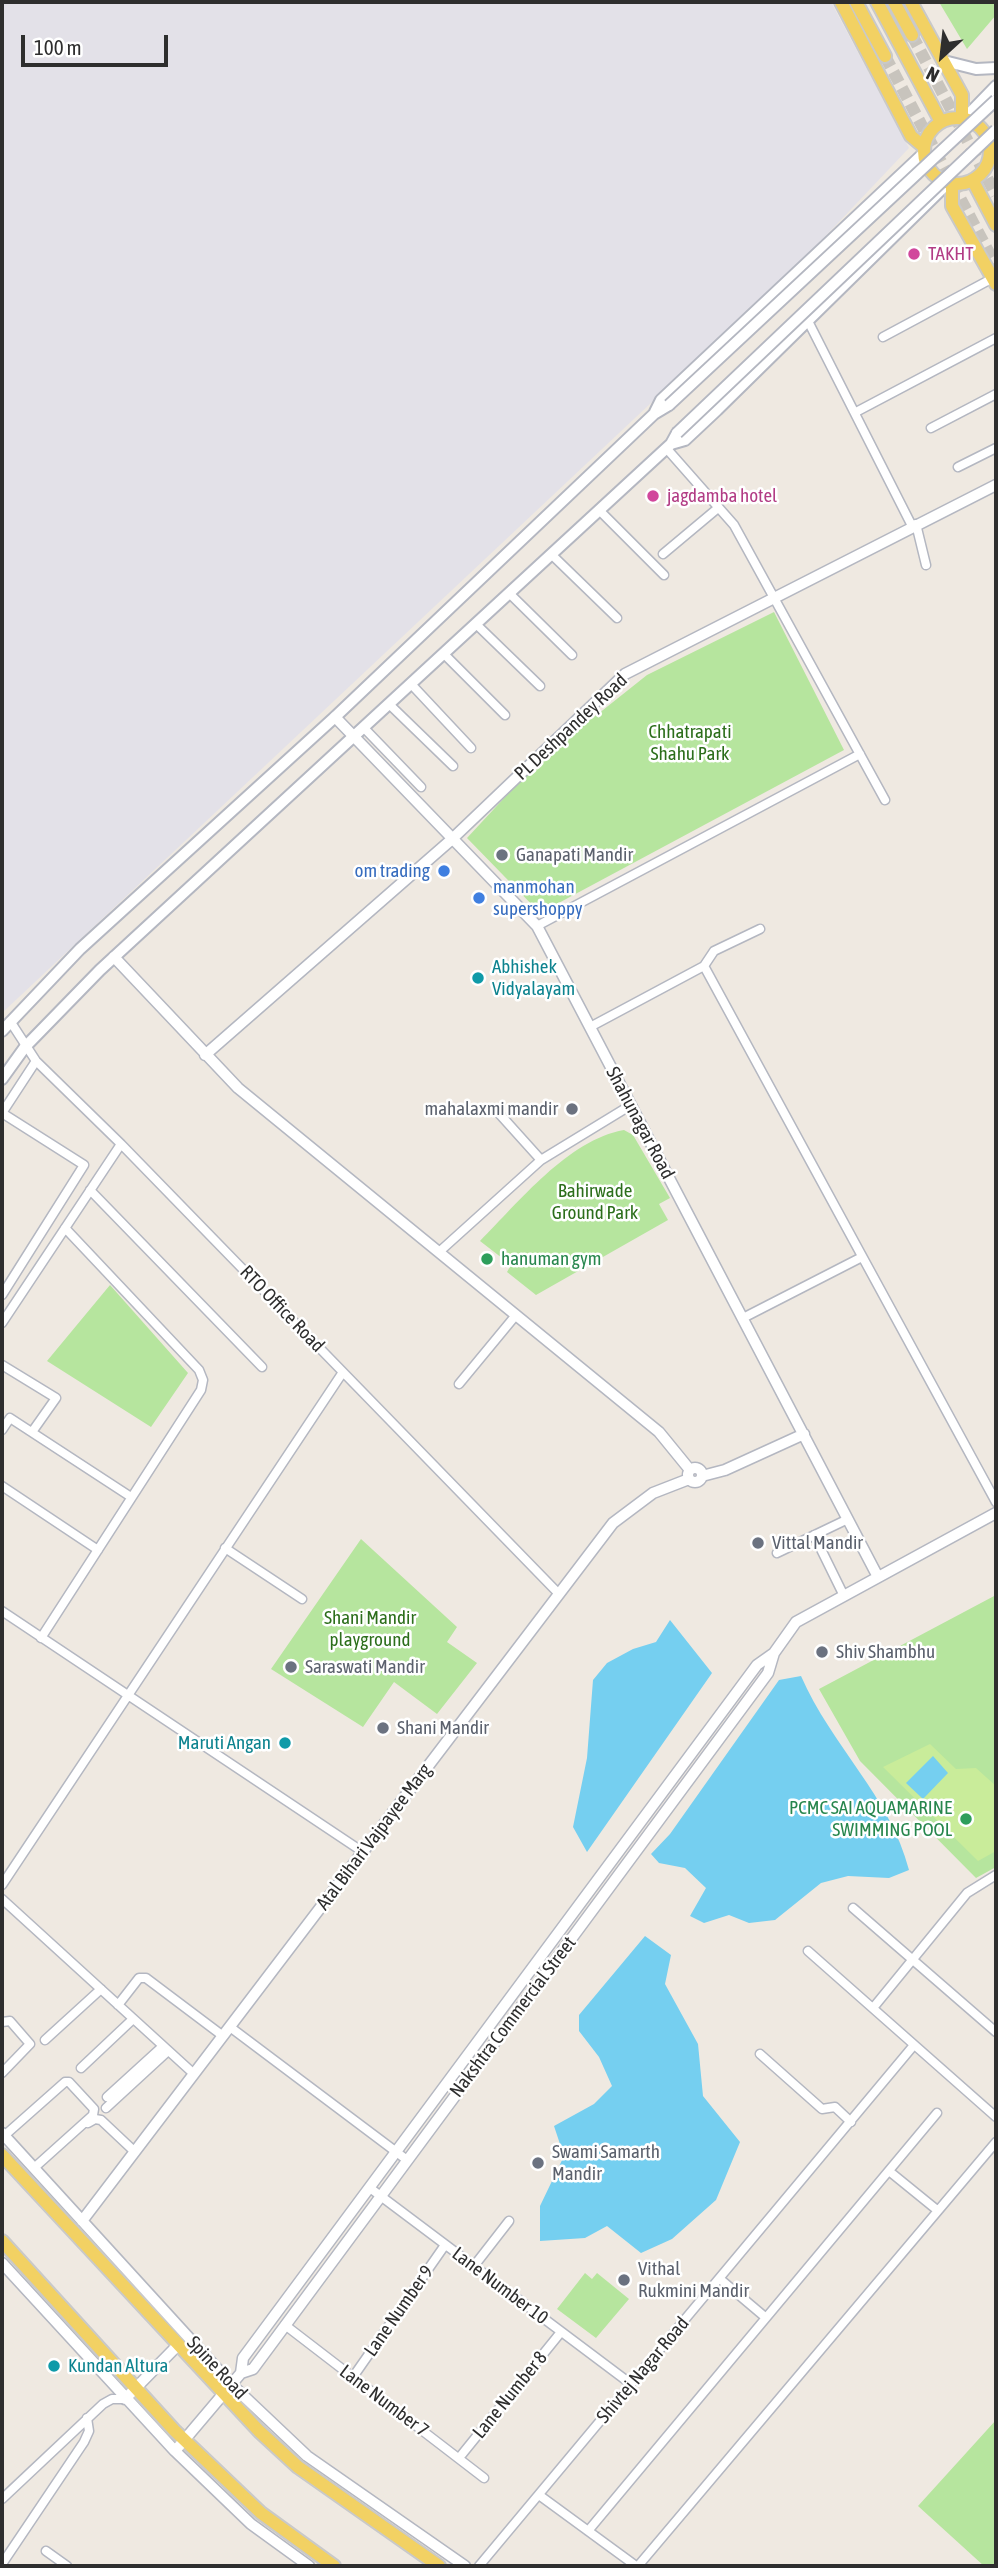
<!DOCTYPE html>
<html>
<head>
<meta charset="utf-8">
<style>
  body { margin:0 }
  #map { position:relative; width:998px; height:2568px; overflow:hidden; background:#efe9e1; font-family:"Asap Condensed",sans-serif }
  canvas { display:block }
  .frame { position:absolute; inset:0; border:4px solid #2e2e2e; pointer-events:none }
  .north { position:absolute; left:907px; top:21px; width:70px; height:70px; -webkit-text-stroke:5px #fff; paint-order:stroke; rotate:207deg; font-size:19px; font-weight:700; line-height:28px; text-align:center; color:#2e2e2e }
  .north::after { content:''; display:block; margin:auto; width:24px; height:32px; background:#2e2e2e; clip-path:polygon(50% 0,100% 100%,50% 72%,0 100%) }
  .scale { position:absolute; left:21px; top:35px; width:147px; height:32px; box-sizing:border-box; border:4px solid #2e2e2e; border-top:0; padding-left:9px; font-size:21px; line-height:24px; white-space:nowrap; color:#2e2e2e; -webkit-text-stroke:5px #fff; paint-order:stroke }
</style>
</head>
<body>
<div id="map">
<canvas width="998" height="2568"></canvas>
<div class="frame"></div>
<div class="north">N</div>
<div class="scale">100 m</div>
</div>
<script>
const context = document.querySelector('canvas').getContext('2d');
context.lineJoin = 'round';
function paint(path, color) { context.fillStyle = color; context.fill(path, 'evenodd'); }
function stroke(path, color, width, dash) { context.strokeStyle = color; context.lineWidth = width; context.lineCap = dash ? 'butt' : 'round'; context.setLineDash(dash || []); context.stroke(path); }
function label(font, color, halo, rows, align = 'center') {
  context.font = font + ' "Asap Condensed",sans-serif'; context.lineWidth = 5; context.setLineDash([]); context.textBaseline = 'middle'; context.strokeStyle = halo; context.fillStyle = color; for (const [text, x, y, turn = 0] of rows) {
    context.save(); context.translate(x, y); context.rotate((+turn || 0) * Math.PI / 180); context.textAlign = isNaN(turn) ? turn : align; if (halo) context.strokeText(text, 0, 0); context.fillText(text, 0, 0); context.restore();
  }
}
paint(new Path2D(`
  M 2,2 L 831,2 L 909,148 L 801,262 L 2,1013 Z`), '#e3e1e8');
paint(new Path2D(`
  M 939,2 L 996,2 L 996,15 L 967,49 Z
  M 774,612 L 844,750 L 540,913 L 467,838 L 558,740 L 598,714 L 647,675 Z
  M 624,1130 L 633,1135 L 670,1198 L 659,1204 L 668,1220 L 536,1295 L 507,1272 L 511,1265 L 480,1241 C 519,1202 568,1140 624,1130 Z
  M 110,1285 L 188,1373 L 151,1427 L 47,1361 Z
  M 361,1539 L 457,1627 L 447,1642 L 477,1663 L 437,1714 L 394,1682 L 363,1727 L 271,1669 Z
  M 996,1595 L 996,1867 L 976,1878 L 860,1761 L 819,1689 Z
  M 585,2273 L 592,2279 L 597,2273 L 629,2299 L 596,2338 L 557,2309 Z
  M 996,2420 L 996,2566 L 984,2566 L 918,2506 Z`), '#b6e59e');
paint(new Path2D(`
  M 930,1744 L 956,1769 L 976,1768 L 996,1786 L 996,1851 L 978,1861 L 883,1767 Z`), '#c9ec9a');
paint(new Path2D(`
  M 670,1620 L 712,1673 L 587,1852 L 573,1827 L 587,1758 L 593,1680 L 607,1663 L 633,1649 L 656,1642 Z
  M 801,1676 C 832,1747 890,1796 909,1870 L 889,1878 L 848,1876 L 821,1883 L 775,1920 L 749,1923 L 729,1915 L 704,1923 L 690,1916 L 706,1888 L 685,1868 L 659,1863 L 651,1854 L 670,1834 L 779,1680 Z
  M 933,1756 L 948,1773 L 923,1799 L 906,1783 Z
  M 645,1936 L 671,1955 L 665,1984 L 698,2044 L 703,2096 L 740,2142 L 716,2200 L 672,2239 L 641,2253 L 607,2226 L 585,2238 L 540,2241 L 540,2206 L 564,2156 L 554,2126 L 594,2104 L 612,2086 L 599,2057 L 579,2031 L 579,2015 Z`), '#75cff0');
stroke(new Path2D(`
  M 912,35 L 996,195
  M 885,56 L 996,266`), '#c8c4bd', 12, [12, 6]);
const minor = new Path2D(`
  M 809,323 L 912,526
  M 883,337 L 993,278
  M 856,412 L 996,338
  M 931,428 L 996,394
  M 667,449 L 734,525 L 885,800
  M 958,467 L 996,448
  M 600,511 L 664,575
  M 916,524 L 926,565
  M 663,554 L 718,508
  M 552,555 L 617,618
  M 510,594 L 572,655
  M 477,625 L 540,686
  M 445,655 L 505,715
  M 412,685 L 471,748
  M 390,705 L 453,766
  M 365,729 L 421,787
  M 537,926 L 860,754
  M 704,966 L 996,1502
  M 10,1021 L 36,1061 L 121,1144 L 559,1594
  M 590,1027 L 704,966 L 714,951 L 760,929
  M 496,1110 L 541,1160
  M 90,1190 L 262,1367
  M 439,1252 L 541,1160 L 631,1105
  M 2,1295 L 84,1165 L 2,1113 L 36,1061
  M 743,1318 L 862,1257
  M 2,1323 L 121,1144
  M 2,1365 L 56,1398 L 32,1432
  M 459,1384 L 516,1315
  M 2,1430 L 10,1418 L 131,1497
  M 2,1486 L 98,1550
  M 814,1535 L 844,1596
  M 225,1548 L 302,1599
  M 777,1553 L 848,1519
  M 2,1611 L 363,1852
  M 41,1638 L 201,1390 L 203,1380 L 199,1370 L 65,1228
  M 2,1885 L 343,1372
  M 2,1899 L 194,2074
  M 853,1908 L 996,2032
  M 808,1951 L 996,2117
  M 118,2005 L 139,1978 L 146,1978 L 223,2036
  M 873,2008 L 967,1893 L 996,1875
  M 2,2022 L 10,2021 L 30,2044 L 2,2073
  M 230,2027 L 407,2160
  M 45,2040 L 101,1989
  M 760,2054 L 822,2109 L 835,2107 L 851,2122
  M 81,2068 L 133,2019
  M 107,2097 L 163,2046
  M 106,2108 L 168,2051
  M 88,2123 L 95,2119 L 101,2120 L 135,2152
  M 4,2136 L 65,2082 L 69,2082 L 94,2109 L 93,2115 L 34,2168
  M 889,2171 L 937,2210
  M 370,2188 L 631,2384
  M 474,2266 L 509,2221
  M 720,2279 L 765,2317
  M 285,2325 L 484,2478
  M 353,2377 L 445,2245
  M 459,2458 L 561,2332
  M 539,2495 L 636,2566
  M 2,2499 L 103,2404 L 112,2399 L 125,2399
  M 588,2531 L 937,2113
  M 46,2551 L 67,2566
  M 2,2564 L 84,2442 L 89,2431 L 87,2418
  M 479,2566 L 914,2045
  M 638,2566 L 996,2142`);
const tertiary = new Path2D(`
  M 335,717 L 537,926 L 878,1577
  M 114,957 L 238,1088 L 659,1432 L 690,1470
  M 205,1055 L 451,840 L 625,674 L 996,485
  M688 1475a7 7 0 1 1 14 0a7 7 0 1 1-14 0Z
  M 702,1476 L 725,1470 L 804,1434
  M 2,2133 L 232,2385 L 307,2456 L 465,2566
  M 82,2221 L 613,1523 L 653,1493 L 689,1479
  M 2,2263 L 175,2451 L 251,2524 L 309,2566
  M 241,2373 L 253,2369 L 768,1673 L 774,1653
  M 125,2399 L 177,2346
  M 175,2451 L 241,2373 L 243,2358 L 757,1665 L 774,1653 L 796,1622 L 996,1513`);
const secondary = new Path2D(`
  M 944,61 L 976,69 L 996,68
  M 964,119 L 996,86
  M 990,148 L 996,143
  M 655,412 L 661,400 L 924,153
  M 671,444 L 685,440 L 717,410 L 948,183
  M 2,1031 L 80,949 L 335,717 L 654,414 L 669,405
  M 2,1079 L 25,1047 L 100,970 L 671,444 L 677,433`);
const primary = new Path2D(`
  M 841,2 L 911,136 L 924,147
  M 856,2 L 885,56
  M 877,2 L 941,122
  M 894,2 L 912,35
  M 911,2 L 962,95 L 962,118
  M924 151a33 33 0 1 1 66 0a33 33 0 1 1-66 0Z
  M 973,181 L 996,225
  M 952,184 L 952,206 L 996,284
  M 2,2155 L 259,2431 L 298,2467 L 439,2566
  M 2,2241 L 174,2430 L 261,2513 L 334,2566`);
stroke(minor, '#b4b7c1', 11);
stroke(tertiary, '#b4b7c1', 13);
stroke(secondary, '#b4b7c1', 14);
stroke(primary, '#c9c9c9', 16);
stroke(minor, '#fff', 8);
stroke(tertiary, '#fff', 10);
stroke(secondary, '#fff', 10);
stroke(primary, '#f2d163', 12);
const secondaryBridge = new Path2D(`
  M 669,405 L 996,100
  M 677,433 L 996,130`);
stroke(secondaryBridge, '#b4b7c1', 14, []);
stroke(secondaryBridge, '#fff', 10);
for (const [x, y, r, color] of [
  [914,254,7,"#d1479c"],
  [653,496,7,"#d1479c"],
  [502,855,7,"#6b7280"],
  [444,871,7,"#3f7fe0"],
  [479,898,7,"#3f7fe0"],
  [478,978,7,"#0f9aa8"],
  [572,1109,7,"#6b7280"],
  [487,1259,7,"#2e9e5b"],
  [758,1543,7,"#6b7280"],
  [822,1652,7,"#6b7280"],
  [291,1667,7,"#6b7280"],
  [383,1728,7,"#6b7280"],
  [285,1743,7,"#0f9aa8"],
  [966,1819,7,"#2e9e5b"],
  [538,2163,7,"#6b7280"],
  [624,2280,7,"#6b7280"],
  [54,2366,7,"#0f9aa8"]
]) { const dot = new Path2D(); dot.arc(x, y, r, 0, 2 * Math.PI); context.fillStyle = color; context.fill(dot); stroke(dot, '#fff', 2.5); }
label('19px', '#b23c85', '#fff', [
  ["TAKHT",928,254],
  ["jagdamba hotel",667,496]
], 'left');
label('19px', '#2e2e2e', '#fff', [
  ["PL Deshpandey Road",571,727,-43],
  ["Shahunagar Road",640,1123,62],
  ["RTO Office Road",282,1309,46],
  ["Atal Bihari Vajpayee Marg",374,1837,-53],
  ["Nakshtra Commercial Street",513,2017,-53],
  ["Lane Number 10",500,2286,37],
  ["Lane Number 9",399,2311,-55],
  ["Spine Road",217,2368,47],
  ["Shivtej Nagar Road",643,2370,-50],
  ["Lane Number 8",510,2395,-51],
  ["Lane Number 7",384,2401,37]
]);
label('19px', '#2c6e1b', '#fff', [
  ["Chhatrapati",690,732],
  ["Shahu Park",690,754],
  ["Bahirwade",595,1191],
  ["Ground Park",595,1213],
  ["Shani Mandir",370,1618],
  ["playground",370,1640]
]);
label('19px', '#5b616d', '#fff', [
  ["Ganapati Mandir",516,855],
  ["mahalaxmi mandir",558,1109,"right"],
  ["Vittal Mandir",772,1543],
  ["Shiv Shambhu",836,1652],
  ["Saraswati Mandir",305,1667],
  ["Shani Mandir",397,1728],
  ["Swami Samarth",552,2152],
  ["Mandir",552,2174],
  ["Vithal",638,2269],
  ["Rukmini Mandir",638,2291]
], 'left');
label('19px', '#366cbe', '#fff', [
  ["om trading",430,871],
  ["manmohan",493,887,"left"],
  ["supershoppy",493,909,"left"]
], 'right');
label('19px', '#0d838f', '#fff', [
  ["Abhishek",492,967],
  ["Vidyalayam",492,989],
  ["Maruti Angan",271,1743,"right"],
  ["Kundan Altura",68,2366]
], 'left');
label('19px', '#27864d', '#fff', [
  ["hanuman gym",501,1259],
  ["PCMC SAI AQUAMARINE",952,1808,"right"],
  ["SWIMMING POOL",952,1830,"right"]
], 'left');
</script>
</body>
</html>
